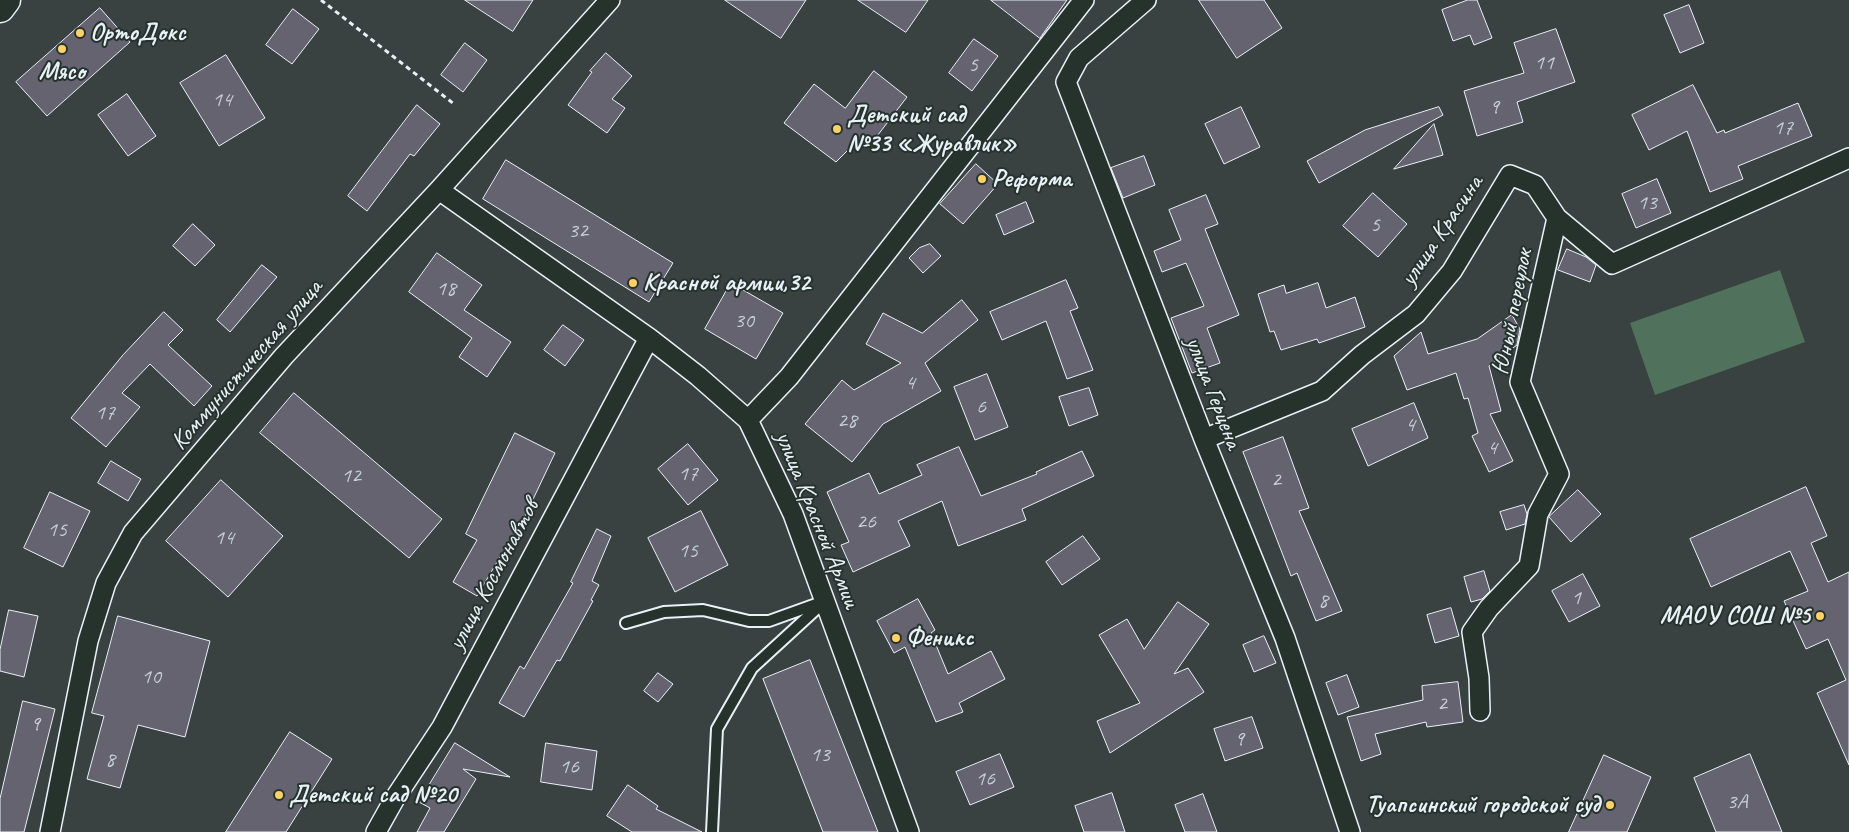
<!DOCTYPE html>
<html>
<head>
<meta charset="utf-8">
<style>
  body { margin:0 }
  canvas { display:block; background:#394141 }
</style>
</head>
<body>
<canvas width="1849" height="832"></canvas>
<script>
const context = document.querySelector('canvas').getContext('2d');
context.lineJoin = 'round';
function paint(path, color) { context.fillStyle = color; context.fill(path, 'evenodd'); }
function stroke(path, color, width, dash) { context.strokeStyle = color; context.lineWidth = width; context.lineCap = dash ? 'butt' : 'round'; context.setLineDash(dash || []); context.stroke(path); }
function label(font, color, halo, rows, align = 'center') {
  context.font = font + ' Caveat,sans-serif'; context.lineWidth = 4; context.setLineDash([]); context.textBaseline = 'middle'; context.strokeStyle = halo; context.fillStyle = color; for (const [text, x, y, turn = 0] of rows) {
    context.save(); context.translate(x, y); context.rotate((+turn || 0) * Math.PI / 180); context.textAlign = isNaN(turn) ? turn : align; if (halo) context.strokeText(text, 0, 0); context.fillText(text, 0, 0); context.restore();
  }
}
paint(new Path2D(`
  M 1780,270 L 1805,342 L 1655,395 L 1630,323 Z`), '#50715b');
const building = new Path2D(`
  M 465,0 L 533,0 L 513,31 Z
  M 725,0 L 806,0 L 781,38 Z
  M 858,0 L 928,0 L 906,32 Z
  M 991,0 L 1067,0 L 1040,38 Z
  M 1199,0 L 1264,0 L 1282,28 L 1237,58 Z
  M 1468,0 L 1477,0 L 1492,38 L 1474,45 L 1470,35 L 1453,41 L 1442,10 Z
  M 1689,5 L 1704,43 L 1680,53 L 1664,15 Z
  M 100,8 L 130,42 L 47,116 L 16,82 Z
  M 293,9 L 319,29 L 292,64 L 266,45 Z
  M 1556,29 L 1575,82 L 1517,102 L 1523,122 L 1477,136 L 1464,91 L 1524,73 L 1514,43 Z
  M 974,39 L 998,56 L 972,91 L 949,73 Z
  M 465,43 L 487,60 L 463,92 L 441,75 Z
  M 606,53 L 632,76 L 612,99 L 625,108 L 607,133 L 568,105 L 592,72 L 590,71 Z
  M 226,55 L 265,118 L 219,146 L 180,83 Z
  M 874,71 L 907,97 L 871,144 L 862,136 L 836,162 L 784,123 L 814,84 L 845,108 Z
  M 1693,85 L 1717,133 L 1724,130 L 1725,133 L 1798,103 L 1812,136 L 1738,166 L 1743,179 L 1710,192 L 1687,131 L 1649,150 L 1632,115 Z
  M 127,94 L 156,136 L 128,156 L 98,115 Z
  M 417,105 L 440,124 L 414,156 L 410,154 L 367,211 L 348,196 Z
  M 1241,107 L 1260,147 L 1224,164 L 1205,124 Z
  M 1439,107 L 1443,115 L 1319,183 L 1307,161 L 1365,130 Z
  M 1434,124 L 1443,155 L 1394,169 Z
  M 1144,156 L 1155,185 L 1123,198 L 1111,168 Z
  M 506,160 L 673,263 L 649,302 L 483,199 Z
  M 976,164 L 998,184 L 963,224 L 940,204 Z
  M 1657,179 L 1671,213 L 1636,228 L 1622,194 Z
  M 1373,193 L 1407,224 L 1378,257 L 1343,226 Z
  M 1206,195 L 1218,224 L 1205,229 L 1239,315 L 1207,328 L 1220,363 L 1192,373 L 1171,318 L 1204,306 L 1186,263 L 1162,272 L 1154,251 L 1181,240 L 1169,210 Z
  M 1026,202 L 1034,222 L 1004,235 L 996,215 Z
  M 193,224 L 215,245 L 195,266 L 173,246 Z
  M 930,244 L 941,256 L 923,273 L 909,258 L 919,248 Z
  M 1567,249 L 1586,257 L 1596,265 L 1590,282 L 1558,270 Z
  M 437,253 L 482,285 L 464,310 L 511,342 L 487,377 L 459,357 L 472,338 L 409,292 Z
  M 262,265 L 277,277 L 230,332 L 217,320 Z
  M 1066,280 L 1078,308 L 1070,311 L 1093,370 L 1067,379 L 1046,321 L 1002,340 L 990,312 Z
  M 731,283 L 783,313 L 756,359 L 705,329 Z
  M 1318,283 L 1326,308 L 1355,297 L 1365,327 L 1319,343 L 1317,339 L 1281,350 L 1274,331 L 1270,332 L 1258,294 L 1284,285 L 1286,293 Z
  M 962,300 L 978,320 L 925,363 L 941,391 L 883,424 L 852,462 L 805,424 L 842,380 L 854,390 L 901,363 L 866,344 L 883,313 L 922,333 Z
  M 164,312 L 183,330 L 168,345 L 212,386 L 194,406 L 150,364 L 122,393 L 140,407 L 106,447 L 71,418 L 123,355 Z
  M 1512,315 L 1520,329 L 1517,345 L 1489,366 L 1501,411 L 1490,414 L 1513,461 L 1489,472 L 1472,436 L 1478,433 L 1468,398 L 1464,399 L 1456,373 L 1407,390 L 1394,356 L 1421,332 L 1428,354 L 1477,339 Z
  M 563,325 L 584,340 L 565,366 L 544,350 Z
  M 987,374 L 1008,427 L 975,440 L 954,387 Z
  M 1089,388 L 1098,415 L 1069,426 L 1059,397 Z
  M 294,393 L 442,519 L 409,558 L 260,433 Z
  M 1414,403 L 1428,438 L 1368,466 L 1352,429 Z
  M 515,433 L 555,453 L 507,554 L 503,552 L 477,596 L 453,582 L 477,540 L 466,534 Z
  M 1283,437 L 1309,508 L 1299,511 L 1342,611 L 1316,621 L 1297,573 L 1291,576 L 1243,452 Z
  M 688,444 L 718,480 L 688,505 L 658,469 Z
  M 959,447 L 981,496 L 1037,474 L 1036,472 L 1082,451 L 1094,476 L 1022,509 L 1026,520 L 958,546 L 942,501 L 898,521 L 910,546 L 853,572 L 841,545 L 849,542 L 827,492 L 869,473 L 879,494 L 922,475 L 917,465 Z
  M 111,461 L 141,479 L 128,501 L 98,483 Z
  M 221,480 L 283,536 L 228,597 L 166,541 Z
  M 1806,487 L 1827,536 L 1811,543 L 1828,582 L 1849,572 L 1849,765 L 1817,693 L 1846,680 L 1828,639 L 1806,649 L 1784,601 L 1808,591 L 1790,551 L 1711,587 L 1690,539 Z
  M 1578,490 L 1601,514 L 1571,542 L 1549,517 Z
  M 50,492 L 90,511 L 63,567 L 24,548 Z
  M 1524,505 L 1527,514 L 1525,524 L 1506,530 L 1500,512 Z
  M 701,511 L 728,565 L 675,592 L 648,538 Z
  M 597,529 L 611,536 L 592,581 L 599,585 L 591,600 L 593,601 L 560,661 L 557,660 L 524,717 L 499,703 L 520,666 L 524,669 L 573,583 L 571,582 Z
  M 1083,536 L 1100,559 L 1062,585 L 1046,562 Z
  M 1484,571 L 1490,591 L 1482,599 L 1471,602 L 1464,577 Z
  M 1583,574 L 1600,606 L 1569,622 L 1552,591 Z
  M 918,599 L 935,630 L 931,633 L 948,674 L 991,651 L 1005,679 L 959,703 L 963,712 L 936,722 L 905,647 L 894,653 L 877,621 Z
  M 1178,602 L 1209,624 L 1174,674 L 1188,668 L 1204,692 L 1110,753 L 1097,721 L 1140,703 L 1099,635 L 1127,619 L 1144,649 Z
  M 1451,608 L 1459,636 L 1435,643 L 1427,615 Z
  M 9,610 L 38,616 L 24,677 L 0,671 L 0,650 Z
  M 118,616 L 210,641 L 185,737 L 138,725 L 120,788 L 87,779 L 104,716 L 92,713 Z
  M 1264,636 L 1276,663 L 1254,672 L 1243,645 Z
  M 810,660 L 878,832 L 823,832 L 763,679 Z
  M 658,673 L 673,684 L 658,702 L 644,691 Z
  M 1347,675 L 1359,707 L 1338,715 L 1326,683 Z
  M 1458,682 L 1463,722 L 1427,727 L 1426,722 L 1375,734 L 1381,754 L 1361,761 L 1347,717 L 1423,700 L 1422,686 Z
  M 23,701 L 55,709 L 24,832 L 0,832 L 0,799 Z
  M 1252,717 L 1263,748 L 1225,761 L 1214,729 Z
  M 290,732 L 332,759 L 286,832 L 226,832 Z
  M 455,743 L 510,777 L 463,769 L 476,779 L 444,832 L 417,832 L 430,808 L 419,802 Z
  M 546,743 L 597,751 L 592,790 L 541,782 Z
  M 1000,754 L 1014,787 L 970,805 L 956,772 Z
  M 1750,754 L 1782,832 L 1716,832 L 1694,778 Z
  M 1604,755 L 1651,777 L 1627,832 L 1569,832 Z
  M 628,785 L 658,806 L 656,809 L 702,832 L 632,832 L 607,816 Z
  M 1112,793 L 1125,832 L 1084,832 L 1075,806 Z
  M 1203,794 L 1217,832 L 1185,832 L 1175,805 Z`);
paint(building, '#656370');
stroke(building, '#e8f1f8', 1);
const service = new Path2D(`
  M 626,623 L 664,612 L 703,610 L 749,621 L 769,621 L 819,603
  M 712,832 L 717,729 L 752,668 L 825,601`);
const minor = new Path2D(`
  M 1146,0 L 1079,58 L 1066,82 L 1204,439 L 1285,638 L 1350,832
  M 439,190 L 649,338 L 698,376 L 748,420 L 793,514 L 909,832
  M 748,420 L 789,377 L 1084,0
  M 1204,439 L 1322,391 L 1362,355 L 1416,314 L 1452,271 L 1510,175 L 1535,185 L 1557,218 L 1612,264 L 1849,158
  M 1480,711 L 1479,678 L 1472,632 L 1489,608 L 1529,566 L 1538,514 L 1559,474 L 1520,382 L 1557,218
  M 50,832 L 88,641 L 106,583 L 133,533 L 284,356 L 439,190 L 610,0
  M 376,832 L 395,798 L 442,727 L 649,338`);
const secondary = new Path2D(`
  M 0,8 L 6,0`);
stroke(service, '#e8f1f8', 14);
stroke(minor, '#e8f1f8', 22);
stroke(secondary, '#e8f1f8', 31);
stroke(new Path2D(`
  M 321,0 L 454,104`), '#e8f1f8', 3, [5, 4]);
stroke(service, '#26332d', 10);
stroke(minor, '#26332d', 19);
stroke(secondary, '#26332d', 28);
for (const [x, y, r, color] of [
  [80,33,5,"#ffd166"],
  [62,49,5,"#ffd166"],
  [837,129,5,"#ffd166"],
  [982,179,5,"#ffd166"],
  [633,283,5,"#ffd166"],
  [1820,616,5,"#ffd166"],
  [896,638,5,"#ffd166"],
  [279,795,5,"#ffd166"],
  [1610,805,5,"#ffd166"]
]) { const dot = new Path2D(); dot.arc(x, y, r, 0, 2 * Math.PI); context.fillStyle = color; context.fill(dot); stroke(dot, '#26332d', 2); }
label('22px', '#c7ced6', null, [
  ["11",1544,63],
  ["5",973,65],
  ["14",222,100],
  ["9",1494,107],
  ["17",1783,128],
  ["13",1647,203],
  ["5",1375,225],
  ["32",578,231],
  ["18",446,289],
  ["30",744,321],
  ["4",910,383],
  ["6",981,407],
  ["17",105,413],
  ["28",847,421],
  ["4",1410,425],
  ["4",1492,448],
  ["17",688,474],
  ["12",351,476],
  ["2",1276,480],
  ["26",866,522],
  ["15",57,530],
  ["14",224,538],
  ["15",688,551],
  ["1",1576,598],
  ["8",1323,601],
  ["10",151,677],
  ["2",1442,704],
  ["9",35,724],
  ["9",1239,739],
  ["13",820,755],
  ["8",110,760],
  ["16",569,767],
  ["16",985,779],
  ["3А",1737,802]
]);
label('bold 25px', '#e8f1f8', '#26332d', [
  ["ОртоДокс",90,33],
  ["Мясо",62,72,"center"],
  ["Детский сад",847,115],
  ["№33 «Журавлик»",847,144],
  ["Реформа",992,179],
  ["Красной армии,32",643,283],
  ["МАОУ СОШ №5",1810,616,"right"],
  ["Феникс",906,638],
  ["Детский сад №20",289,795],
  ["Туапсинский городской суд",1600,805,"right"]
], 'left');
label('25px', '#e8f1f8', '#26332d', [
  ["улица Красина",1442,231,-56],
  ["Юный переулок",1513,312,-79],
  ["Коммунистическая улица",247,365,-49],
  ["улица Герцена",1213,393,69],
  ["улица Красной Армии",817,520,68],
  ["улица Космонавтов",494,575,-62]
]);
</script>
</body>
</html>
